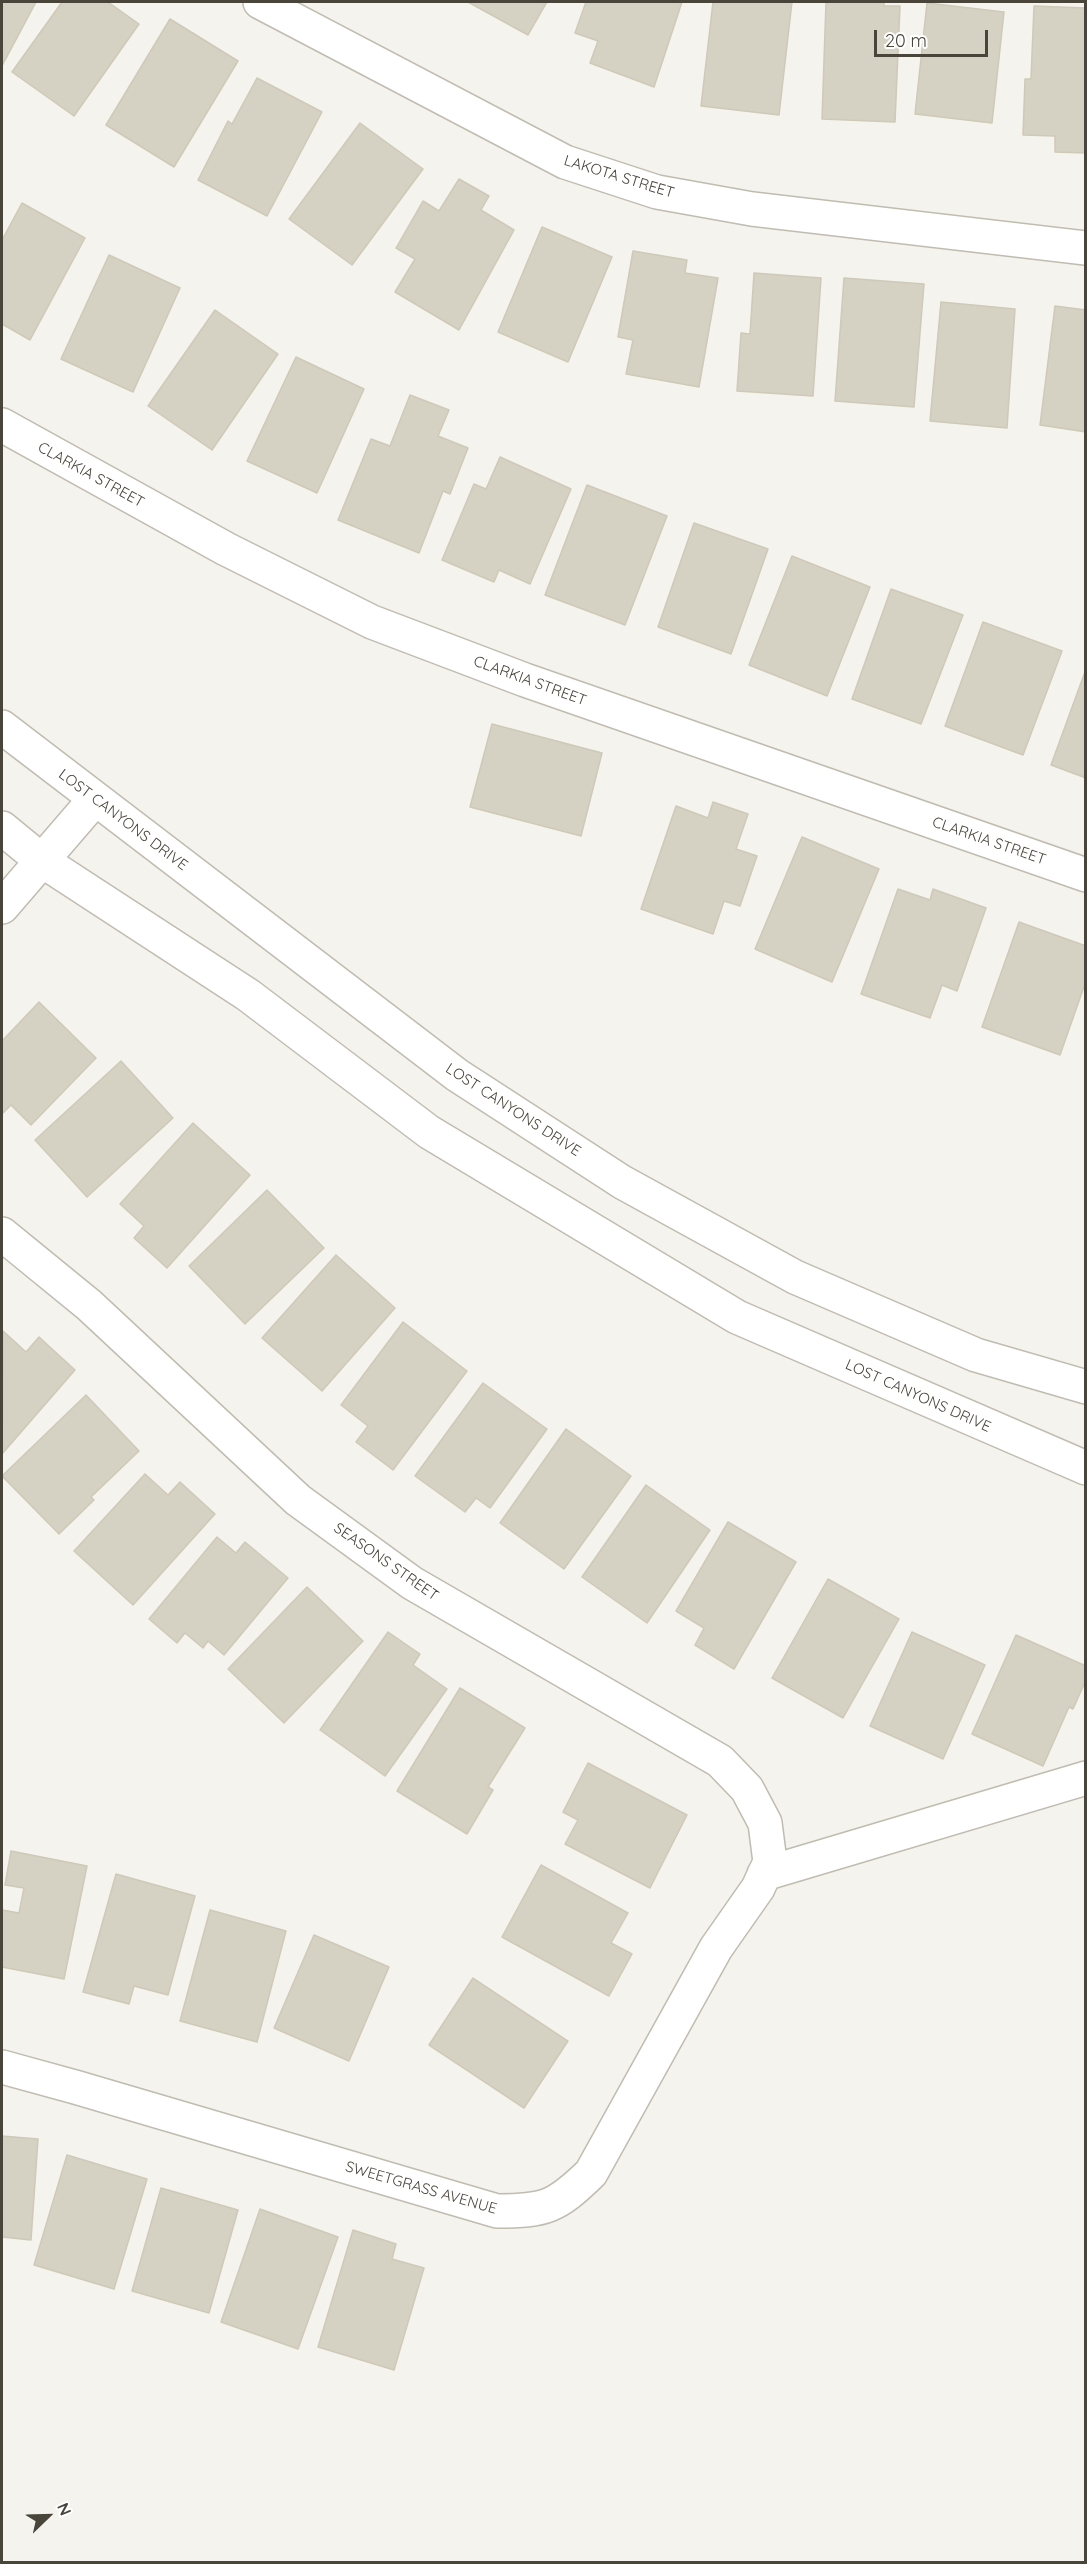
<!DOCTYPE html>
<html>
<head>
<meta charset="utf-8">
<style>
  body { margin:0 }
  #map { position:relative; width:1087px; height:2564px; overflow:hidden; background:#f5f3ed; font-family:Quicksand,sans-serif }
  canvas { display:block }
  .frame { position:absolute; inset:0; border:3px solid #49453b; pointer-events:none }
  .north { position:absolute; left:18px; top:2486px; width:60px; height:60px; -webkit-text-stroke:4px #fff; paint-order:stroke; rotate:67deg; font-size:16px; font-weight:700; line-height:24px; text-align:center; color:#49453b }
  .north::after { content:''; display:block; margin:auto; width:21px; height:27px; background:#49453b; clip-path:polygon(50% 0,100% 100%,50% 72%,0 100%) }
  .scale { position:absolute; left:874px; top:30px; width:114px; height:27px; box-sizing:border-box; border:3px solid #49453b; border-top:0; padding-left:8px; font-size:18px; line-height:21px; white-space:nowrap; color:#49453b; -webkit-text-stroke:4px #fff; paint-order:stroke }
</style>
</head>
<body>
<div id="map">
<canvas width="1087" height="2564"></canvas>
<div class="frame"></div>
<div class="north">N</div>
<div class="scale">20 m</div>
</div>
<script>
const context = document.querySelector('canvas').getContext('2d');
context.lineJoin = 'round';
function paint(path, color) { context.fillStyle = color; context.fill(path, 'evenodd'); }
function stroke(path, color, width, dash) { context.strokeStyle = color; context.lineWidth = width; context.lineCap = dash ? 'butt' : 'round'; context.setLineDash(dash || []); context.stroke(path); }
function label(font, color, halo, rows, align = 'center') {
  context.font = font + ' Quicksand,sans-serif'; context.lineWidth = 6; context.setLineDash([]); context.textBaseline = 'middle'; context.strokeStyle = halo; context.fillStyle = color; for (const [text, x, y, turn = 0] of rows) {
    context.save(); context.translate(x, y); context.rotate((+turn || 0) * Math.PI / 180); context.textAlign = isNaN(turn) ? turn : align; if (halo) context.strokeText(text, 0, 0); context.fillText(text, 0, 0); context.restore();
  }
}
const building = new Path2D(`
  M 2,2 L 36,2 L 2,66 Z
  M 62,2 L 108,2 L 139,24 L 74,116 L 12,72 Z
  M 468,2 L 547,2 L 528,35 Z
  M 586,2 L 682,2 L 654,87 L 590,63 L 598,41 L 575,33 Z
  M 713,2 L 792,2 L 779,115 L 701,106 Z
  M 826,2 L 884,2 L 884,6 L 900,6 L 895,122 L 822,119 Z
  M 927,3 L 1004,12 L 992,123 L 915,114 Z
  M 1034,6 L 1086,8 L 1086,153 L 1055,152 L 1055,136 L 1023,135 L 1025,79 L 1031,79 Z
  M 170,19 L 238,61 L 174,167 L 106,125 Z
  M 257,78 L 322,112 L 267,216 L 198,180 L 228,121 L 232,124 Z
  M 360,123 L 423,169 L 352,265 L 289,219 Z
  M 459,179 L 489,196 L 481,210 L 514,230 L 459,330 L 395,292 L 415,259 L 396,248 L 423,201 L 439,211 Z
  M 22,203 L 85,238 L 30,340 L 2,324 L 2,240 Z
  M 542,227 L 612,257 L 568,362 L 498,332 Z
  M 633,251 L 687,260 L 685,273 L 718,278 L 699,387 L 626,374 L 633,340 L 618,337 Z
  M 109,255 L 180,288 L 133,392 L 61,359 Z
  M 754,273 L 821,278 L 813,396 L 737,391 L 741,333 L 750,334 Z
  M 844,278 L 924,284 L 914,407 L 835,401 Z
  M 941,302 L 1015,309 L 1007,428 L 930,421 Z
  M 1055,306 L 1086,310 L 1086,432 L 1040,425 Z
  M 215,310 L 278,354 L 212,450 L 148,406 Z
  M 296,357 L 364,389 L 317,493 L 247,461 Z
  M 410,395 L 449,410 L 438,436 L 468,448 L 450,494 L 443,491 L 419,553 L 338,520 L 371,439 L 390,446 Z
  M 500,457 L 571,489 L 530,584 L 499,570 L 494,582 L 442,560 L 474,484 L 486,489 Z
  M 587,485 L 667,516 L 625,625 L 545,595 Z
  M 694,523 L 768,549 L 731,654 L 658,627 Z
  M 792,556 L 870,587 L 827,696 L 749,665 Z
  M 891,589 L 963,615 L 921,724 L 852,699 Z
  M 983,622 L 1062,651 L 1023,755 L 945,726 Z
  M 1086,669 L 1086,778 L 1051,765 Z
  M 492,724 L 602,753 L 581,836 L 470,807 Z
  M 713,802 L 748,814 L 736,849 L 757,856 L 740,906 L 724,901 L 713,934 L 641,909 L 676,806 L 708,818 Z
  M 802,837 L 879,869 L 832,982 L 755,949 Z
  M 898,889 L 930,900 L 933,889 L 986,908 L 957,991 L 942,985 L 930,1018 L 861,994 Z
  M 1019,922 L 1086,946 L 1086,981 L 1060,1055 L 982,1027 Z
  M 39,1002 L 96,1058 L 31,1125 L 11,1105 L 2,1114 L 2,1041 Z
  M 121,1061 L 173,1118 L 87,1197 L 35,1140 Z
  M 193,1123 L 250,1175 L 167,1268 L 134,1238 L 144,1226 L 120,1204 Z
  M 267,1190 L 324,1248 L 245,1324 L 189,1266 Z
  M 336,1255 L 395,1308 L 322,1391 L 262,1338 Z
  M 403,1322 L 467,1371 L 393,1470 L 356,1442 L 368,1426 L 341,1405 Z
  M 3,1331 L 26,1352 L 39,1337 L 75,1370 L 2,1454 Z
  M 483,1383 L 547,1429 L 490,1508 L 476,1498 L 465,1512 L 415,1476 Z
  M 86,1395 L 139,1451 L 91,1497 L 94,1500 L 59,1534 L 2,1476 Z
  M 566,1429 L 631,1476 L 564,1569 L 500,1523 Z
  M 145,1474 L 168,1495 L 180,1482 L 215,1514 L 133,1605 L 74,1551 Z
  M 646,1485 L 710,1530 L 647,1623 L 582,1577 Z
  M 728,1522 L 796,1562 L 734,1669 L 695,1645 L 704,1628 L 676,1611 Z
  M 217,1537 L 236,1553 L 245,1542 L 288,1578 L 224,1655 L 208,1641 L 203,1648 L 185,1633 L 177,1643 L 149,1619 Z
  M 828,1579 L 899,1619 L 843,1718 L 772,1678 Z
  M 307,1587 L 363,1641 L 284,1723 L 228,1669 Z
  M 388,1632 L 420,1654 L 413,1665 L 447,1689 L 385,1776 L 320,1730 Z
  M 912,1632 L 985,1665 L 943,1759 L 870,1726 Z
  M 1016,1635 L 1086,1666 L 1086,1680 L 1073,1709 L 1069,1707 L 1043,1766 L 972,1734 Z
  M 460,1688 L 525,1728 L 488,1787 L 493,1790 L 467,1834 L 397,1791 Z
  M 588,1763 L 687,1815 L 650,1888 L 565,1844 L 578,1820 L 563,1812 Z
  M 11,1851 L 87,1866 L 64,1979 L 2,1967 L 2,1910 L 19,1913 L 24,1888 L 5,1885 Z
  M 541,1865 L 628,1913 L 611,1943 L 632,1954 L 609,1996 L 502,1937 Z
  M 116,1874 L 195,1896 L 168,1995 L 134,1986 L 129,2004 L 83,1992 Z
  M 210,1910 L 286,1931 L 257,2042 L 180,2021 Z
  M 314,1935 L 389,1967 L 349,2061 L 274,2028 Z
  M 473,1978 L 568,2041 L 524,2108 L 429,2045 Z
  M 2,2136 L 38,2139 L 31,2240 L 2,2237 Z
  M 67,2155 L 147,2179 L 114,2289 L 34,2265 Z
  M 161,2188 L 238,2210 L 209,2313 L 132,2291 Z
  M 260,2209 L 338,2237 L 298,2349 L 221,2322 Z
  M 353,2230 L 396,2244 L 392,2259 L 424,2268 L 394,2370 L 318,2347 Z`);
paint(building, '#d5d1c3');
stroke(building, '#cfc9b7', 1.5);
const minor = new Path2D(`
  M 260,2 L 565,162 L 657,192 L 752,209 L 1086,248
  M 2,425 L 226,549 L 372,622 L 525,680 L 1086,875
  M 2,727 L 457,1075 L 622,1182 L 795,1277 L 976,1355 L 1086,1387
  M 2,828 L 41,860 L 248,995 L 429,1132 L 737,1317 L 1086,1468
  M 2,907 L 95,799
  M 2,1234 L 89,1305 L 298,1500 L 412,1583 L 720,1761 L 747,1789 L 765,1823 L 770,1862 L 758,1888 L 716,1948 L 591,2173 C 556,2207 546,2211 497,2211 L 75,2087 L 2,2067
  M 764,1874 L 1086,1778`);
stroke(minor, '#c0bcb0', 36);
stroke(minor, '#fff', 33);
label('15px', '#49453b', '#fff', [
  ["LAKOTA STREET",619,177,17],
  ["CLARKIA STREET",91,475,29],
  ["CLARKIA STREET",530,681,20],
  ["LOST CANYONS DRIVE",123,820,37],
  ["CLARKIA STREET",989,841,19],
  ["LOST CANYONS DRIVE",513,1110,33],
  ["LOST CANYONS DRIVE",918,1396,24],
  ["SEASONS STREET",386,1562,35],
  ["SWEETGRASS AVENUE",421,2188,16]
]);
</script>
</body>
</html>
